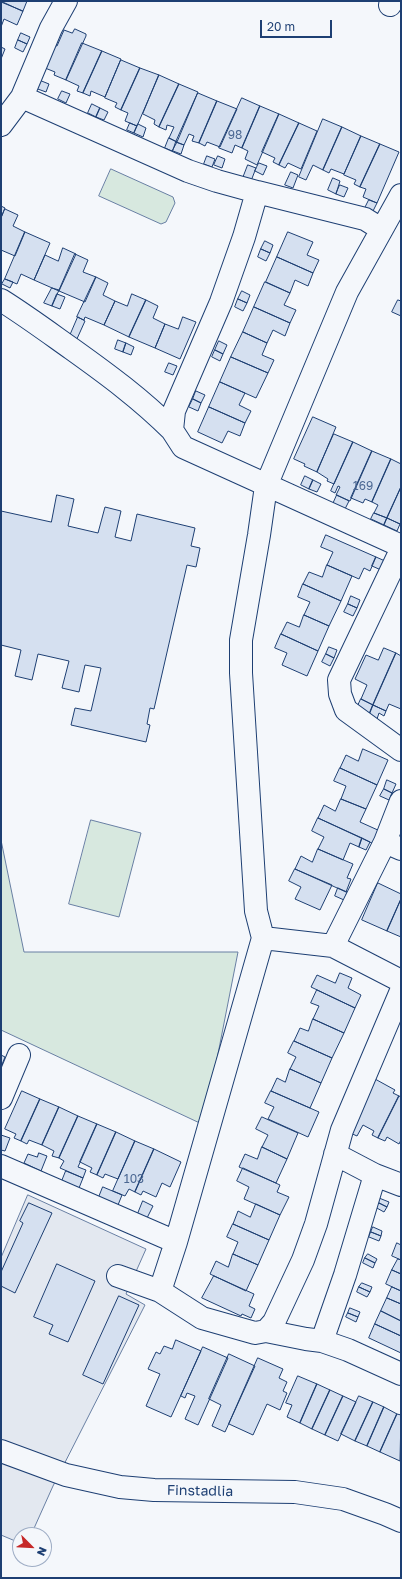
<!DOCTYPE html>
<html>
<head>
<meta charset="utf-8">
<style>
  body { margin:0 }
  #map { position:relative; width:402px; height:1579px; overflow:hidden; background:#f4f7fb; font-family:"Golos Text",sans-serif }
  canvas { display:block }
  .frame { position:absolute; inset:0; border:2px solid #1d3f73; pointer-events:none }
  .north { position:absolute; left:12px; top:1527px; width:40px; height:40px; box-sizing:border-box; background:#f4f7fb; border:1px solid #9eadc5; border-radius:50%; rotate:114deg; font-size:11px; font-weight:700; line-height:16px; text-align:center; color:#1d3f73 }
  .north::after { content:''; display:block; margin:auto; width:14px; height:18px; background:#c62828; clip-path:polygon(50% 0,100% 100%,50% 72%,0 100%) }
  .scale { position:absolute; left:260px; top:20px; width:72px; height:18px; box-sizing:border-box; border:2px solid #1d3f73; border-top:0; padding-left:5px; font-size:12px; line-height:14px; white-space:nowrap; color:#1d3f73; -webkit-text-stroke:3px #f4f7fb; paint-order:stroke }
</style>
</head>
<body>
<div id="map">
<canvas width="402" height="1579"></canvas>
<div class="frame"></div>
<div class="north">N</div>
<div class="scale">20 m</div>
</div>
<script>
const context = document.querySelector('canvas').getContext('2d');
context.lineJoin = 'round';
function paint(path, color) { context.fillStyle = color; context.fill(path, 'evenodd'); }
function stroke(path, color, width, dash) { context.strokeStyle = color; context.lineWidth = width; context.lineCap = dash ? 'butt' : 'round'; context.setLineDash(dash || []); context.stroke(path); }
function label(font, color, halo, rows, align = 'center') {
  context.font = font + ' "Golos Text",sans-serif'; context.lineWidth = 3; context.setLineDash([]); context.textBaseline = 'middle'; context.strokeStyle = halo; context.fillStyle = color; for (const [text, x, y, turn = 0] of rows) {
    context.save(); context.translate(x, y); context.rotate((+turn || 0) * Math.PI / 180); context.textAlign = isNaN(turn) ? turn : align; if (halo) context.strokeText(text, 0, 0); context.fillText(text, 0, 0); context.restore();
  }
}
const green = new Path2D(`
  M 111,169 L 173,197 L 175,203 L 166,222 L 161,224 L 99,196 Z
  M 91,820 L 141,833 L 119,917 L 69,904 Z
  M 1,840 L 24,952 L 238,952 L 204,1125 L 1,1030 Z`);
paint(green, '#d7e8df');
stroke(green, '#687fa3', 1);
const parking = new Path2D(`
  M 28,1195 L 146,1249 L 126,1294 L 145,1305 L 53,1486 L 31,1535 L 20,1535 L 20,1543 L 1,1535 L 1,1258 Z`);
paint(parking, '#e3e8f0');
stroke(parking, '#687fa3', 1);
const building = new Path2D(`
  M 1,1 L 27,1 L 23,11 Z
  M 1,2 L 23,11 L 17,25 L 4,19 L 1,27 Z
  M 75,29 L 86,34 L 86,36 L 66,80 L 54,75 L 55,72 L 45,68 L 54,45 L 57,46 L 64,30 L 72,33 Z
  M 21,33 L 30,37 L 27,44 L 18,40 Z
  M 18,40 L 27,44 L 23,52 L 15,48 Z
  M 82,43 L 102,51 L 83,93 L 77,91 L 79,86 L 66,80 Z
  M 1,47 L 5,49 L 1,59 Z
  M 102,51 L 121,59 L 105,97 L 91,91 L 90,96 L 83,93 Z
  M 121,60 L 140,68 L 121,110 L 115,107 L 117,103 L 105,98 Z
  M 140,68 L 159,75 L 137,126 L 125,121 L 128,113 L 121,110 Z
  M 159,75 L 179,84 L 159,127 L 154,124 L 155,120 L 143,114 Z
  M 39,80 L 49,84 L 46,92 L 35,88 Z
  M 179,84 L 198,92 L 177,142 L 169,138 L 174,127 L 167,125 L 166,130 L 159,127 Z
  M 62,91 L 70,94 L 66,103 L 58,99 Z
  M 198,93 L 217,101 L 199,143 L 192,141 L 194,136 L 189,134 L 184,145 L 176,142 Z
  M 242,98 L 260,106 L 242,148 L 235,145 L 232,153 L 219,148 Z
  M 217,101 L 237,109 L 220,147 L 207,142 L 205,146 L 199,143 Z
  M 92,104 L 100,108 L 96,117 L 88,113 Z
  M 260,106 L 279,114 L 257,165 L 245,159 L 248,151 L 242,148 Z
  M 100,108 L 108,112 L 104,120 L 96,117 Z
  M 279,114 L 299,123 L 279,165 L 273,162 L 275,158 L 262,152 Z
  M 323,119 L 342,127 L 323,170 L 313,165 L 306,180 L 299,177 Z
  M 130,123 L 137,126 L 134,133 L 127,130 Z
  M 299,123 L 317,131 L 301,169 L 288,163 L 285,168 L 279,165 Z
  M 138,124 L 146,128 L 143,137 L 134,133 Z
  M 342,127 L 361,136 L 344,174 L 331,169 L 329,173 L 323,170 Z
  M 361,136 L 380,144 L 360,187 L 354,184 L 356,180 L 344,175 Z
  M 169,138 L 177,142 L 172,151 L 165,148 Z
  M 176,142 L 184,145 L 181,154 L 173,151 Z
  M 380,144 L 399,152 L 377,203 L 363,197 L 366,189 L 360,187 Z
  M 207,156 L 215,159 L 212,167 L 204,164 Z
  M 218,156 L 225,159 L 222,168 L 214,165 Z
  M 259,163 L 267,166 L 263,175 L 255,171 Z
  M 248,165 L 256,168 L 251,181 L 243,178 Z
  M 291,172 L 298,175 L 293,188 L 285,185 Z
  M 333,178 L 340,181 L 336,194 L 328,190 Z
  M 340,185 L 348,188 L 344,197 L 336,194 Z
  M 369,200 L 377,203 L 373,211 L 365,208 Z
  M 1,206 L 5,208 L 1,218 Z
  M 5,209 L 18,215 L 13,226 L 25,232 L 15,256 L 1,250 L 1,218 Z
  M 25,232 L 50,243 L 34,280 L 21,274 L 17,284 L 5,279 Z
  M 288,232 L 313,242 L 307,255 L 319,260 L 313,273 L 277,257 Z
  M 265,241 L 273,245 L 270,253 L 261,249 Z
  M 63,248 L 76,254 L 59,291 L 34,280 L 45,255 L 58,261 Z
  M 261,249 L 270,253 L 266,261 L 258,257 Z
  M 75,254 L 88,260 L 83,272 L 96,277 L 85,302 L 59,291 Z
  M 277,257 L 313,273 L 308,286 L 295,280 L 290,293 L 266,282 Z
  M 96,277 L 108,283 L 103,295 L 115,301 L 104,325 L 85,317 L 84,320 L 77,317 Z
  M 5,279 L 13,282 L 10,288 L 2,284 Z
  M 265,282 L 290,293 L 284,305 L 296,310 L 290,323 L 254,307 Z
  M 52,288 L 59,290 L 52,306 L 44,303 Z
  M 242,291 L 250,295 L 247,303 L 238,299 Z
  M 57,294 L 65,297 L 60,309 L 52,306 Z
  M 132,294 L 146,300 L 129,337 L 104,325 L 115,301 L 127,306 Z
  M 238,299 L 247,303 L 243,311 L 235,307 Z
  M 146,300 L 158,306 L 153,318 L 165,324 L 155,348 L 129,337 Z
  M 398,300 L 401,301 L 401,316 L 392,312 Z
  M 254,307 L 290,323 L 285,336 L 273,330 L 267,343 L 243,332 Z
  M 78,317 L 85,321 L 76,341 L 69,338 Z
  M 183,317 L 196,322 L 180,359 L 155,348 L 165,324 L 178,329 Z
  M 243,332 L 267,343 L 262,355 L 274,360 L 268,373 L 231,357 Z
  M 118,340 L 126,343 L 123,352 L 115,349 Z
  M 219,341 L 227,345 L 223,354 L 215,350 Z
  M 126,343 L 134,347 L 131,355 L 123,352 Z
  M 215,350 L 223,354 L 220,361 L 212,357 Z
  M 231,357 L 268,373 L 256,398 L 220,382 Z
  M 169,363 L 177,366 L 173,375 L 165,372 Z
  M 220,382 L 245,393 L 239,405 L 251,411 L 245,423 L 209,407 Z
  M 196,391 L 205,395 L 201,403 L 193,399 Z
  M 193,399 L 201,403 L 198,411 L 189,407 Z
  M 209,407 L 245,423 L 240,436 L 228,431 L 222,443 L 198,432 Z
  M 313,417 L 336,427 L 317,472 L 304,466 L 305,464 L 294,459 Z
  M 334,434 L 353,442 L 334,484 L 327,481 L 328,479 L 317,472 Z
  M 353,442 L 372,451 L 350,501 L 336,495 L 340,487 L 338,486 L 335,493 L 331,491 Z
  M 372,451 L 391,459 L 372,502 L 365,499 L 363,503 L 351,498 Z
  M 391,459 L 401,464 L 401,487 L 387,518 L 374,513 L 378,505 L 372,502 Z
  M 305,476 L 313,480 L 309,489 L 301,485 Z
  M 313,480 L 321,484 L 317,492 L 309,489 Z
  M 401,487 L 401,521 L 400,524 L 387,518 Z
  M 57,495 L 74,499 L 68,526 L 98,533 L 105,507 L 121,511 L 115,537 L 131,541 L 137,514 L 195,528 L 191,546 L 200,548 L 196,567 L 187,565 L 154,709 L 150,708 L 147,724 L 150,725 L 146,742 L 71,725 L 75,708 L 91,711 L 101,668 L 85,665 L 79,692 L 62,688 L 69,661 L 38,654 L 32,680 L 15,676 L 21,650 L 1,645 L 1,511 L 51,522 Z
  M 337,495 L 349,501 L 345,509 L 333,504 Z
  M 374,513 L 387,518 L 384,525 L 371,519 Z
  M 387,518 L 400,524 L 397,531 L 384,525 Z
  M 326,535 L 376,557 L 370,571 L 364,568 L 359,579 L 327,565 L 333,552 L 321,547 Z
  M 376,557 L 385,561 L 381,570 L 372,566 Z
  M 327,565 L 352,576 L 341,601 L 303,584 L 309,572 L 322,577 Z
  M 303,584 L 341,601 L 329,626 L 304,615 L 310,602 L 298,597 Z
  M 351,596 L 360,600 L 357,608 L 348,604 Z
  M 348,604 L 357,608 L 353,616 L 344,612 Z
  M 304,615 L 329,626 L 318,651 L 281,634 L 287,622 L 299,627 Z
  M 281,634 L 318,651 L 307,676 L 282,665 L 287,653 L 275,648 Z
  M 329,647 L 337,650 L 334,658 L 326,654 Z
  M 384,648 L 396,653 L 373,705 L 361,699 L 367,685 L 355,679 L 366,655 L 378,660 Z
  M 396,653 L 401,656 L 401,709 L 389,704 L 386,711 L 373,705 Z
  M 326,654 L 334,658 L 330,666 L 322,662 Z
  M 361,699 L 373,705 L 369,715 L 356,710 Z
  M 373,705 L 386,711 L 384,716 L 379,713 L 377,719 L 369,715 Z
  M 363,749 L 388,760 L 377,785 L 340,768 L 346,755 L 358,761 Z
  M 340,768 L 377,785 L 366,809 L 341,799 L 346,786 L 334,781 Z
  M 387,780 L 396,784 L 392,793 L 384,789 Z
  M 384,789 L 392,793 L 389,800 L 380,796 Z
  M 341,799 L 366,809 L 360,822 L 380,831 L 374,844 L 318,818 L 324,805 L 335,811 Z
  M 318,818 L 362,838 L 359,847 L 350,843 L 343,860 L 318,849 L 324,837 L 312,831 Z
  M 362,838 L 370,842 L 366,850 L 359,847 Z
  M 318,849 L 353,864 L 347,878 L 351,879 L 346,892 L 295,869 L 301,856 L 312,862 Z
  M 295,869 L 332,885 L 320,910 L 295,899 L 301,887 L 289,881 Z
  M 378,883 L 401,894 L 401,899 L 387,931 L 362,920 Z
  M 338,888 L 347,892 L 344,900 L 335,896 Z
  M 401,899 L 401,937 L 387,931 Z
  M 340,973 L 352,978 L 348,988 L 361,995 L 355,1008 L 311,987 L 317,975 L 335,983 Z
  M 317,990 L 355,1008 L 344,1033 L 313,1019 L 319,1006 L 311,1003 Z
  M 313,1019 L 344,1033 L 332,1058 L 294,1041 L 300,1028 L 308,1031 Z
  M 294,1041 L 332,1058 L 321,1083 L 290,1069 L 296,1057 L 288,1053 Z
  M 1,1055 L 5,1057 L 1,1067 Z
  M 290,1069 L 321,1083 L 310,1108 L 271,1091 L 277,1078 L 285,1082 Z
  M 375,1079 L 395,1090 L 393,1093 L 399,1096 L 378,1138 L 372,1135 L 374,1131 L 363,1125 L 357,1136 L 348,1132 Z
  M 22,1091 L 40,1099 L 21,1141 L 14,1138 L 16,1134 L 5,1129 Z
  M 271,1091 L 319,1112 L 308,1137 L 268,1119 L 274,1107 L 265,1103 Z
  M 399,1096 L 401,1097 L 401,1140 L 399,1144 L 387,1137 L 385,1141 L 378,1138 Z
  M 40,1099 L 59,1107 L 42,1145 L 29,1140 L 27,1144 L 21,1141 Z
  M 59,1107 L 78,1116 L 59,1158 L 52,1156 L 54,1151 L 42,1145 Z
  M 78,1116 L 97,1124 L 78,1167 L 86,1170 L 83,1178 L 60,1168 L 64,1161 L 59,1158 Z
  M 262,1117 L 298,1133 L 287,1159 L 262,1147 L 268,1135 L 256,1129 Z
  M 97,1124 L 116,1132 L 97,1175 L 90,1172 L 92,1168 L 80,1162 Z
  M 116,1132 L 135,1141 L 118,1179 L 105,1174 L 103,1178 L 97,1175 Z
  M 1,1135 L 10,1138 L 5,1151 L 1,1150 Z
  M 135,1141 L 154,1149 L 135,1192 L 129,1189 L 125,1196 L 113,1191 Z
  M 262,1147 L 287,1159 L 276,1183 L 239,1167 L 245,1154 L 257,1159 Z
  M 154,1149 L 181,1162 L 170,1187 L 162,1183 L 156,1197 L 143,1191 L 141,1195 L 135,1192 Z
  M 39,1153 L 47,1156 L 41,1171 L 24,1163 L 28,1154 L 37,1157 Z
  M 243,1168 L 280,1185 L 277,1192 L 289,1197 L 280,1215 L 244,1199 L 249,1187 L 237,1181 Z
  M 66,1171 L 83,1178 L 79,1188 L 62,1181 Z
  M 103,1187 L 122,1195 L 116,1210 L 99,1197 Z
  M 379,1198 L 389,1202 L 387,1207 L 377,1202 Z
  M 143,1201 L 153,1206 L 146,1220 L 137,1216 Z
  M 377,1202 L 387,1207 L 384,1212 L 375,1207 Z
  M 29,1203 L 52,1213 L 15,1293 L 1,1286 L 1,1272 L 23,1223 L 20,1221 Z
  M 256,1204 L 280,1215 L 269,1240 L 233,1224 L 238,1211 L 250,1217 Z
  M 233,1224 L 269,1240 L 258,1265 L 233,1254 L 238,1242 L 227,1237 Z
  M 373,1227 L 382,1231 L 381,1236 L 371,1232 Z
  M 371,1232 L 381,1236 L 379,1241 L 369,1237 Z
  M 397,1243 L 401,1245 L 401,1260 L 392,1256 Z
  M 233,1254 L 258,1265 L 246,1291 L 210,1274 L 216,1261 L 228,1267 Z
  M 368,1254 L 377,1259 L 375,1263 L 365,1258 Z
  M 365,1258 L 375,1263 L 373,1268 L 363,1263 Z
  M 398,1259 L 401,1260 L 401,1274 L 392,1270 Z
  M 57,1264 L 95,1281 L 68,1342 L 49,1334 L 53,1325 L 34,1317 Z
  M 392,1270 L 401,1274 L 401,1291 L 386,1284 Z
  M 214,1276 L 254,1294 L 249,1306 L 255,1309 L 251,1318 L 242,1314 L 241,1316 L 202,1298 Z
  M 362,1283 L 372,1287 L 370,1292 L 359,1287 Z
  M 359,1287 L 370,1292 L 367,1297 L 357,1292 Z
  M 392,1287 L 401,1291 L 401,1304 L 387,1298 Z
  M 119,1296 L 139,1305 L 103,1384 L 83,1375 Z
  M 387,1298 L 401,1304 L 401,1321 L 381,1311 Z
  M 350,1308 L 360,1312 L 358,1317 L 348,1313 Z
  M 381,1311 L 401,1321 L 401,1336 L 375,1324 Z
  M 348,1313 L 358,1317 L 356,1322 L 346,1317 Z
  M 375,1324 L 401,1336 L 401,1353 L 369,1338 Z
  M 176,1340 L 201,1351 L 171,1417 L 146,1406 L 160,1374 L 148,1369 L 156,1352 L 160,1354 L 164,1346 L 172,1349 Z
  M 203,1347 L 228,1358 L 198,1425 L 185,1419 L 195,1396 L 187,1393 L 185,1398 L 181,1396 Z
  M 229,1354 L 255,1366 L 225,1432 L 212,1426 L 221,1405 L 209,1399 Z
  M 258,1358 L 283,1369 L 279,1378 L 287,1382 L 283,1391 L 287,1393 L 280,1410 L 267,1404 L 253,1435 L 229,1424 Z
  M 298,1376 L 317,1384 L 300,1423 L 287,1417 L 292,1405 L 286,1403 Z
  M 317,1384 L 330,1390 L 312,1429 L 300,1423 Z
  M 330,1390 L 343,1396 L 325,1435 L 312,1429 Z
  M 343,1396 L 356,1402 L 338,1441 L 325,1435 Z
  M 359,1396 L 373,1402 L 355,1441 L 341,1434 Z
  M 373,1402 L 384,1407 L 367,1446 L 355,1441 Z
  M 384,1407 L 397,1414 L 380,1452 L 367,1446 Z
  M 397,1414 L 401,1415 L 400,1461 L 380,1452 Z`);
paint(building, '#d5e0f0');
stroke(building, '#1d3f73', 1);
const minor = new Path2D(`
  M 390,5 L 392,1
  M 22,97 L 188,171 L 217,181 L 257,192 L 365,219 L 381,229
  M 1,125 L 22,97 L 51,28 L 66,1
  M 257,192 L 244,237 L 221,302 L 174,411 L 172,430 L 183,447 L 401,546
  M 1,300 C 25,315 48,332 72,349 C 107,374 141,399 172,430
  M 401,550 L 339,680 L 340,694 L 346,710 L 401,750
  M 385,842 L 401,849
  M 263,938 L 256,911 L 241,673 L 241,640 L 259,535 L 266,486 L 347,292 L 401,195
  M 333,946 L 385,842 L 401,801
  M 1,1098 L 19,1055
  M 335,1154 L 375,1175 L 401,1185
  M 1,1166 L 176,1242
  M 118,1276 L 160,1291 L 176,1242 L 263,938 L 333,946 L 401,981
  M 160,1291 L 202,1318 L 255,1333 L 266,1331 L 274,1322 L 303,1260 L 316,1224 L 342,1130 L 401,991
  M 266,1331 L 306,1339 L 322,1341 L 348,1350 L 401,1374
  M 322,1341 L 345,1275 L 375,1175
  M 1,1451 L 66,1475 L 120,1487 L 154,1490 L 295,1492 L 343,1499 L 385,1514 L 401,1521`);
stroke(minor, '#1d3f73', 24);
stroke(minor, '#f4f7fb', 22);
label('12px', '#4b6792', null, [
  ["98",235,135],
  ["169",363,486],
  ["103",134,1179]
]);
label('14px', '#1d3f73', '#f4f7fb', [
  ["Finstadlia",200,1491,1]
]);
</script>
</body>
</html>
